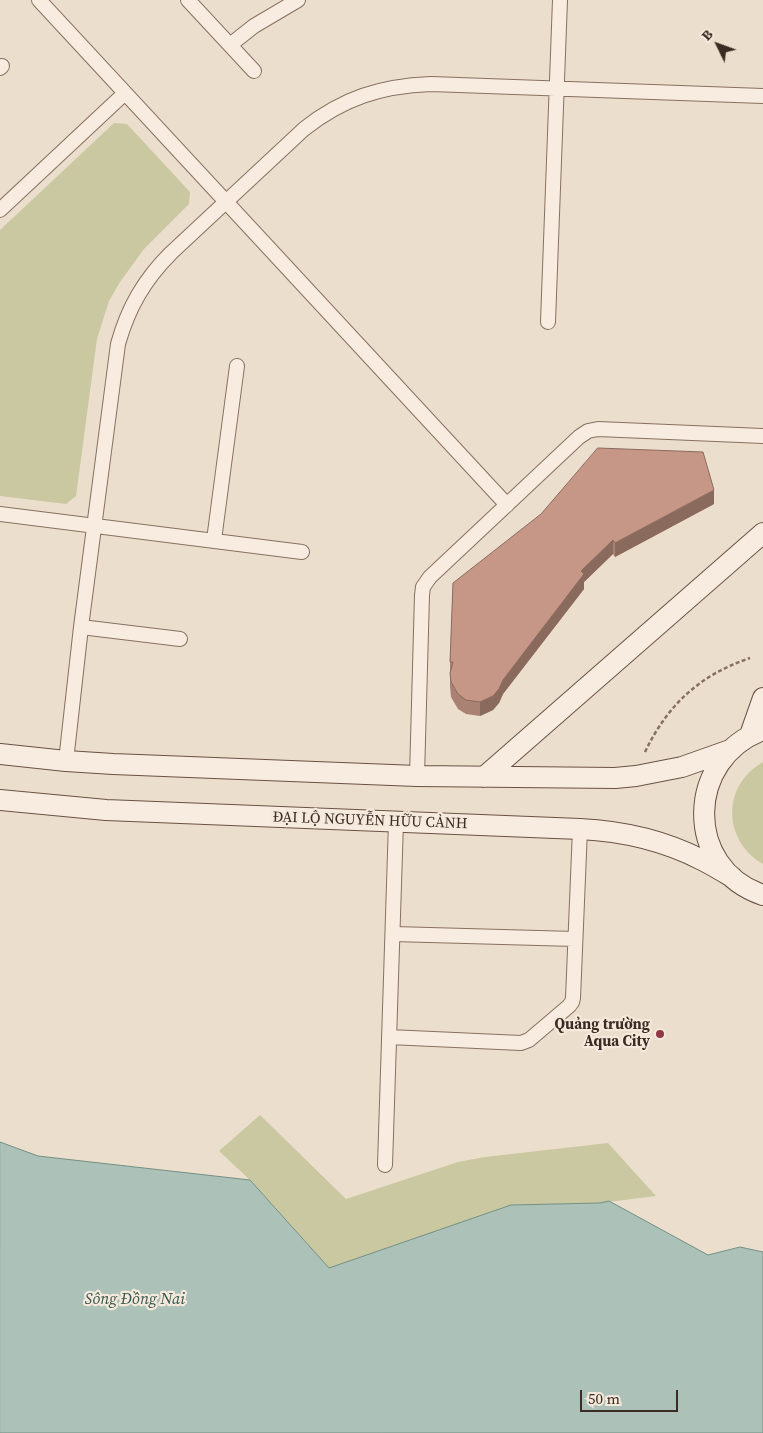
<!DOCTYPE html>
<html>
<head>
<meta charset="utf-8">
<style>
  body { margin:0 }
  #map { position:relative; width:763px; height:1433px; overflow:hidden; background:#ecdecc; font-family:"Source Serif 4",serif }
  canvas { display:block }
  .north { position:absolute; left:693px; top:20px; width:50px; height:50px; -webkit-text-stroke:4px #f4e9db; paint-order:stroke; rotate:312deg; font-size:14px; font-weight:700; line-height:20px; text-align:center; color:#3a2b23 }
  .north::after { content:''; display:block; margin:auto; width:18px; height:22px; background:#3a2b23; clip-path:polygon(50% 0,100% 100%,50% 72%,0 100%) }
  .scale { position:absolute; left:580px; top:1390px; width:98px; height:22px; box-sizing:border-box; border:2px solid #3a2b23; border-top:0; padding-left:6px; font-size:15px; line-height:18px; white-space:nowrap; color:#3a2b23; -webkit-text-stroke:4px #f4e9db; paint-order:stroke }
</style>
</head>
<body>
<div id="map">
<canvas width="763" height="1433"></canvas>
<div class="north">B</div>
<div class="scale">50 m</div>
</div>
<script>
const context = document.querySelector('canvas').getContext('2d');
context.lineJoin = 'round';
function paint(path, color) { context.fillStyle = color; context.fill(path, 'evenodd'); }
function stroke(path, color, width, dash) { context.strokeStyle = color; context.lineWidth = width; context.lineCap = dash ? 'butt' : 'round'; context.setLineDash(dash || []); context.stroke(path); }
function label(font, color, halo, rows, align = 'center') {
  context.font = font + ' "Source Serif 4",serif'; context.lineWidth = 4.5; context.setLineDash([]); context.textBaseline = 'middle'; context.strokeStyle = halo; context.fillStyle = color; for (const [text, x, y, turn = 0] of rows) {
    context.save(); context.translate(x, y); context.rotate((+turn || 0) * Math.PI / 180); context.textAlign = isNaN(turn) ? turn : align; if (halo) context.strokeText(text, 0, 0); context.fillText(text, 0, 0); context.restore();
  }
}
paint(new Path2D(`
  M 114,123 L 127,124 L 190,192 L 189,204 L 144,249 L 120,282 L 109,301 L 97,339 L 76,496 L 66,504 L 0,496 L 0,230 Z
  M 763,762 L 763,864 C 722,840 722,785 763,762 Z
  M 260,1115 L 346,1199 L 458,1162 L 485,1157 L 608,1143 L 656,1196 L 600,1203 L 511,1205 L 329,1268 L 250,1180 L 219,1151 Z`), '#c9c8a1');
const water = new Path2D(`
  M 0,1142 L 38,1156 L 250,1180 L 329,1268 L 511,1205 L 600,1203 L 609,1201 L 708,1255 L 740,1247 L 763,1252 L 763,1433 L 0,1433 Z`);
paint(water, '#acc1b8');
stroke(water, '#738f84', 1);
const street = new Path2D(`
  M 39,0 L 507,505
  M 188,0 L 254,71
  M 230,45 L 254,26 L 298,0
  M 0,68 L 2,66
  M 0,210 L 125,93
  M 548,322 L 560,0
  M 0,514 L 302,552
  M 214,540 L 237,366
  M 81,627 L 180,639
  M 66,761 L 81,627 L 118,344 C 128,308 144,280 171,253 L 304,129 C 343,98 381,86 431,84 L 763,96
  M 417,776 L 422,595 L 423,587 L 430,577 L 579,437 L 588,431 L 598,429 L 763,436
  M 393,934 L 575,939
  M 389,1037 L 521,1043 L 529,1040 L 569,1006 L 572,1002 L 573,998 L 580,829
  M 385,1165 L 396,822`);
const secondary = new Path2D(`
  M 763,730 C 686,758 683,868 763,895
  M 750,735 L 763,698
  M 0,754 L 66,761 L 113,764 L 417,776 L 615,778 L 636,776 L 682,767 L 730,750
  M 484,777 L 763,533
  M 0,800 L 106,810 L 580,829 C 622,831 665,841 702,860 C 712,865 722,871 732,877`);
stroke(street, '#887061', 16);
stroke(secondary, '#6a5144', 22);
stroke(new Path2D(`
  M 645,752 C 668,704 700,675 750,658`), '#887061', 2.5, [4, 2.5]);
stroke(street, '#f7ecdf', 14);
stroke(secondary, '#f7ecdf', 20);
paint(new Path2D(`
  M 714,504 L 615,557 L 613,554 L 584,582 L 584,589 L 503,694 L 499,703 L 493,710 L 480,716 L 466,714 L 458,709 L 451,697 L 450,687 L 450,662 L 453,583 Z`), '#aa8273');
paint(new Path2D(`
  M 714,490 L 714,504 L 615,557 L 615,543 Z
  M 613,540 L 613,554 L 584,582 L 584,589 L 503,694 L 499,703 L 493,710 L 480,716 L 480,702 L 503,680 L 581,571 Z`), '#8b6a5e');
const building = new Path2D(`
  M 598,448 L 703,452 L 714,490 L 615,543 L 613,540 L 581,571 L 584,574 L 503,680 L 499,689 L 493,696 L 480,702 L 466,700 L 458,694 L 451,682 L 450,673 L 453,662 L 450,662 L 453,583 L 541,514 Z`);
paint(building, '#c69786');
stroke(building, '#8b6a5e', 1);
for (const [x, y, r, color] of [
  [660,1034,5,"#913745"]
]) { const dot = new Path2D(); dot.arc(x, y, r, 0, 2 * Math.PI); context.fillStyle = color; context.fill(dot); stroke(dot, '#f4e9db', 2); }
label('15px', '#3a2b23', '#f4e9db', [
  ["ĐẠI LỘ NGUYỄN HỮU CẢNH",370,821,2]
]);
label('bold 15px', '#3a2b23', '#f4e9db', [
  ["Quảng trường",650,1025],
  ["Aqua City",650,1042]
], 'right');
label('italic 16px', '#345850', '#f4e9db', [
  ["Sông Đồng Nai",135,1300]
]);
</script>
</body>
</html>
